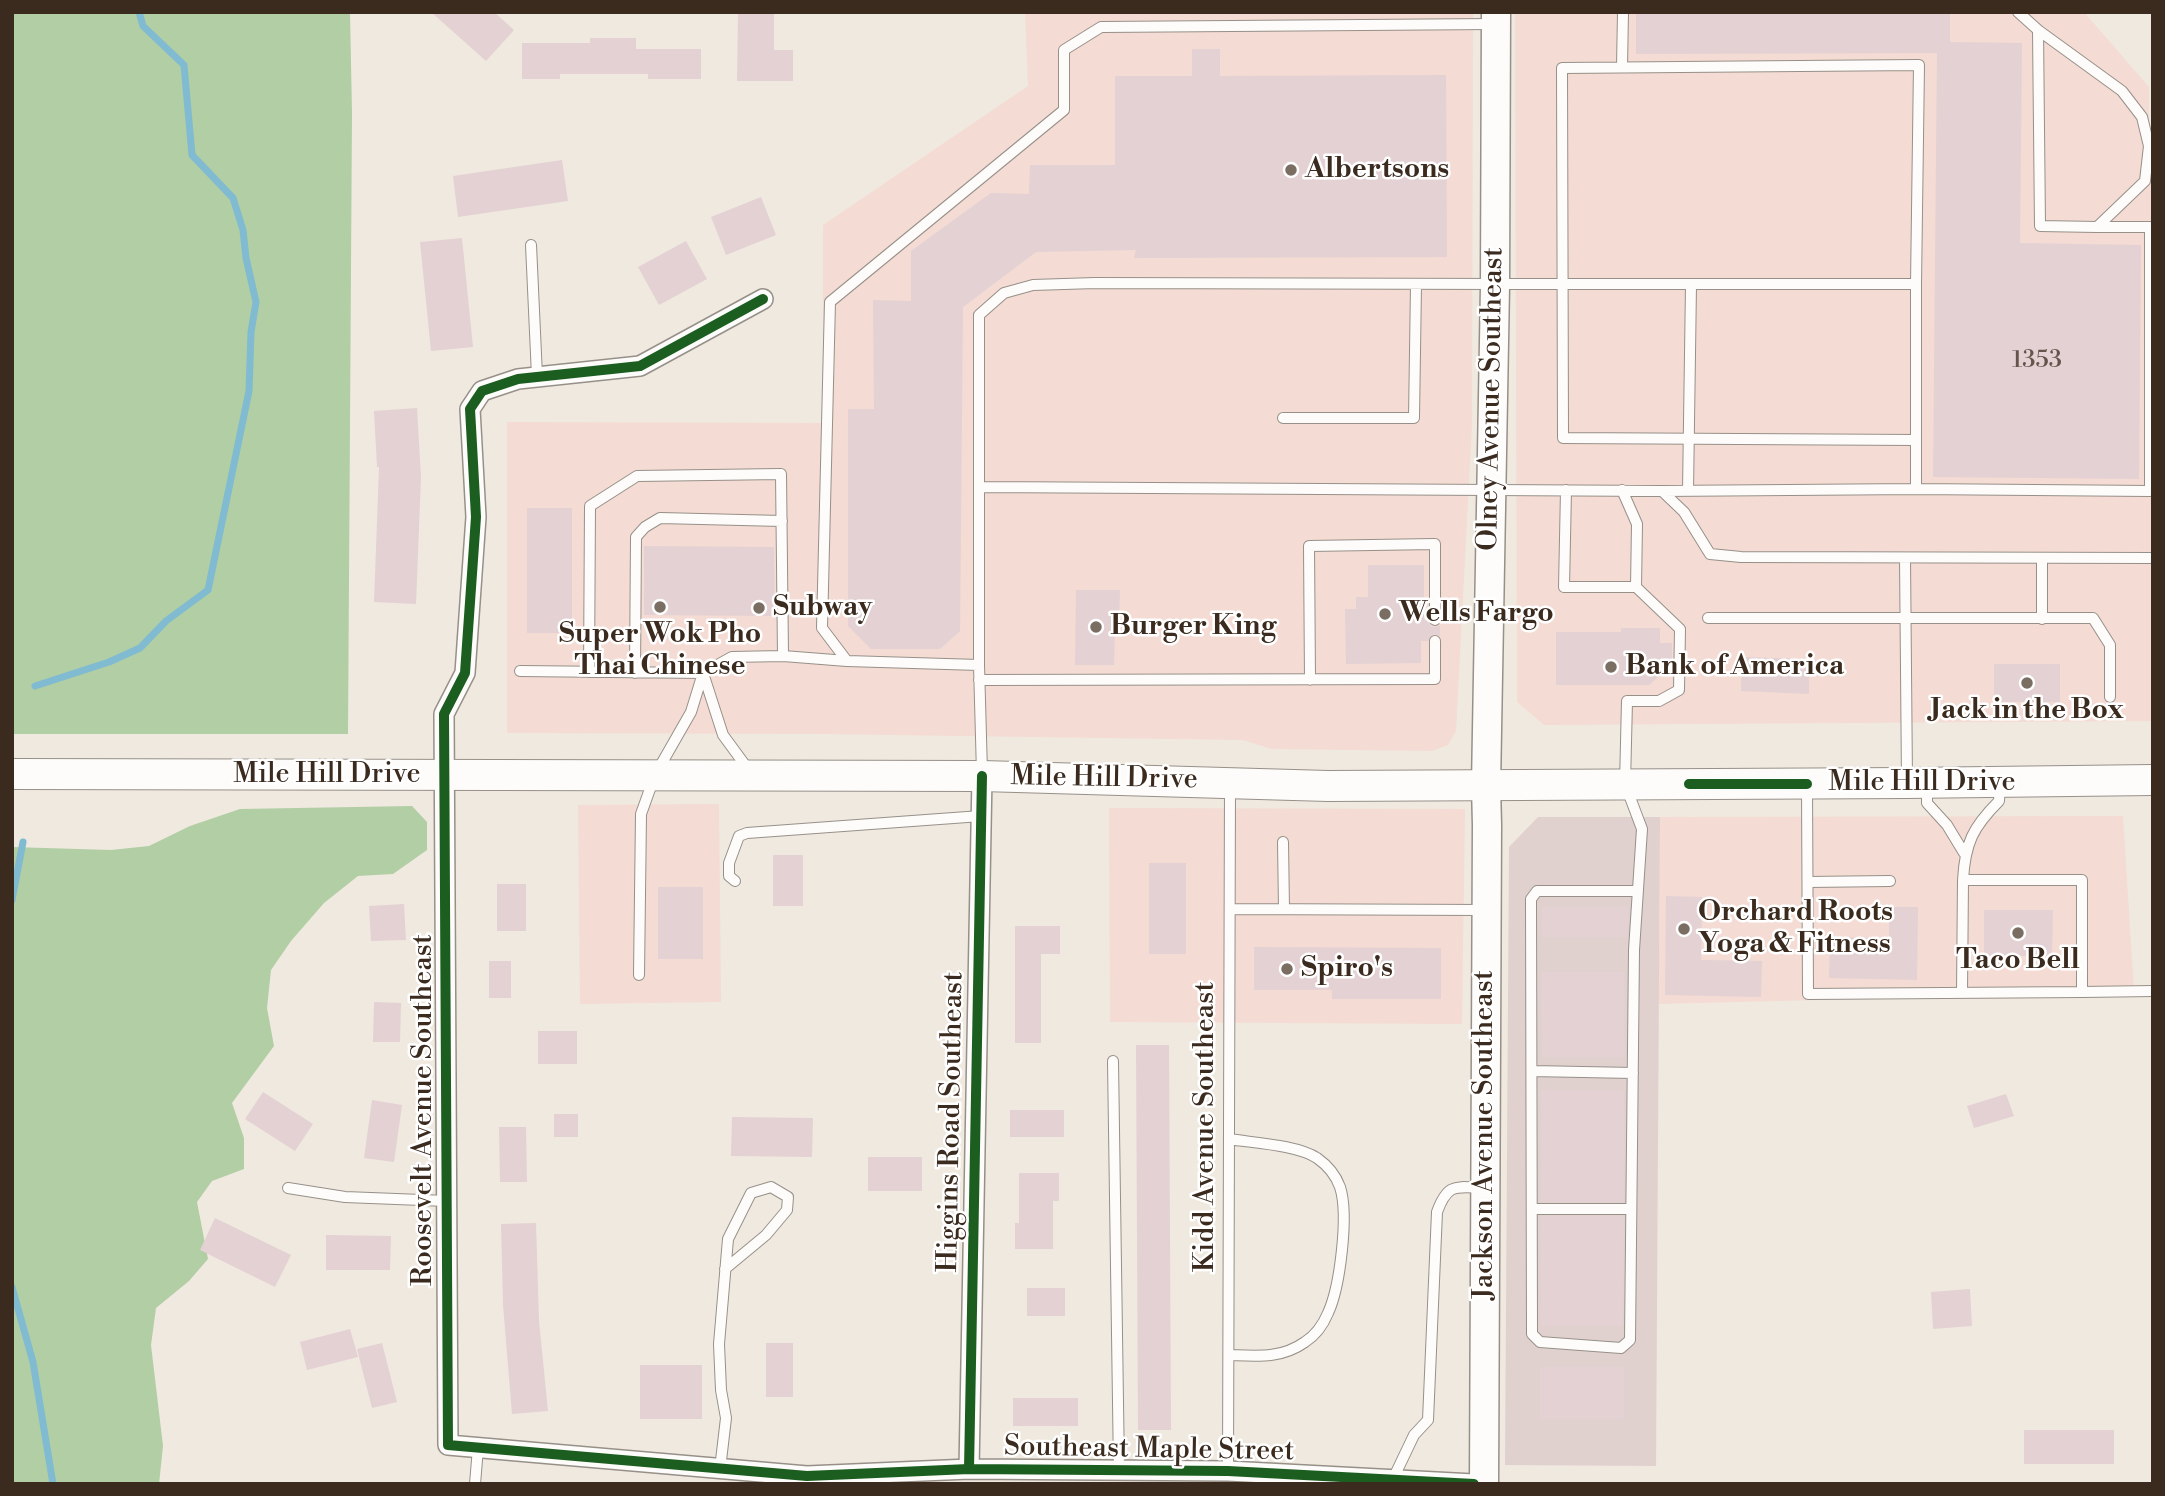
<!DOCTYPE html>
<html>
<head>
<meta charset="utf-8">
<style>
  body { margin:0 }
  #map { position:relative; width:2165px; height:1496px; overflow:hidden; background:#f0e9df; font-family:"Libre Bodoni",serif }
  canvas { display:block }
  .frame { position:absolute; inset:0; border:14px solid #3b2a1e; pointer-events:none }
</style>
</head>
<body>
<div id="map">
<canvas width="2165" height="1496"></canvas>
<div class="frame"></div>
</div>
<script>
const context = document.querySelector('canvas').getContext('2d');
context.lineJoin = 'round';
function paint(path, color) { context.fillStyle = color; context.fill(path, 'evenodd'); }
function stroke(path, color, width, dash) { context.strokeStyle = color; context.lineWidth = width; context.lineCap = dash ? 'butt' : 'round'; context.setLineDash(dash || []); context.stroke(path); }
function label(font, color, halo, rows, align = 'center') {
  context.font = font + ' "Libre Bodoni",serif'; context.lineWidth = 5; context.setLineDash([]); context.textBaseline = 'middle'; context.strokeStyle = halo; context.fillStyle = color; for (const [text, x, y, turn = 0] of rows) {
    context.save(); context.translate(x, y); context.rotate((+turn || 0) * Math.PI / 180); context.textAlign = isNaN(turn) ? turn : align; if (halo) context.strokeText(text, 0, 0); context.fillText(text, 0, 0); context.restore();
  }
}
paint(new Path2D(`
  M 1025,12 L 1473,12 L 1472,424 L 1456,731 L 1448,745 L 1432,751 L 1272,749 L 1243,740 L 823,734 L 507,733 L 507,422 L 823,423 L 823,225 L 1028,86 Z
  M 1515,12 L 2084,12 L 2149,87 L 2149,173 L 2153,174 L 2153,721 L 1544,725 L 1517,702 Z
  M 719,804 L 721,1002 L 580,1004 L 578,805 Z
  M 1109,808 L 1465,809 L 1462,1024 L 1110,1022 Z
  M 2123,816 L 2134,992 L 1659,1004 L 1660,817 Z`), '#f4dbd3');
paint(new Path2D(`
  M 1538,817 L 1660,817 L 1656,1466 L 1505,1465 L 1509,847 Z`), '#e0d1cf');
paint(new Path2D(`
  M 12,12 L 350,12 L 352,113 L 348,734 L 12,734 Z
  M 412,806 L 427,822 L 427,850 L 393,874 L 358,876 L 324,903 L 291,941 L 271,970 L 267,1008 L 274,1046 L 232,1103 L 244,1138 L 244,1169 L 212,1181 L 197,1202 L 208,1259 L 189,1281 L 156,1308 L 151,1345 L 163,1446 L 159,1484 L 12,1484 L 12,847 L 111,850 L 149,846 L 190,826 L 240,809 Z`), '#b1cea5');
stroke(new Path2D(`
  M 35,686 L 109,662 L 140,648 L 166,621 L 208,590 L 249,391 L 251,332 L 256,302 L 246,258 L 243,230 L 233,198 L 192,155 L 184,65 L 143,26 L 139,12
  M 12,900 L 23,842
  M 12,1287 L 33,1362 L 53,1484`), '#80bbd2', 7);
paint(new Path2D(`
  M 431,12 L 494,12 L 514,30 L 486,61 Z
  M 738,12 L 774,12 L 774,50 L 793,50 L 793,81 L 737,81 Z
  M 1636,12 L 1950,12 L 1950,42 L 2022,43 L 2020,243 L 2141,245 L 2139,479 L 1933,477 L 1937,53 L 1636,54 Z
  M 590,38 L 636,38 L 636,49 L 701,49 L 701,79 L 648,79 L 648,74 L 560,74 L 560,79 L 522,79 L 522,43 L 590,43 Z
  M 1192,49 L 1220,49 L 1220,76 L 1446,75 L 1447,257 L 1134,258 L 1136,250 L 1036,252 L 963,307 L 960,631 L 940,649 L 871,649 L 848,626 L 848,409 L 874,409 L 873,300 L 911,301 L 911,251 L 991,193 L 1029,194 L 1030,165 L 1115,165 L 1115,76 L 1192,76 Z
  M 562,160 L 568,201 L 458,217 L 453,176 Z
  M 761,197 L 776,235 L 726,255 L 711,217 Z
  M 462,238 L 473,347 L 431,351 L 420,242 Z
  M 686,241 L 707,279 L 659,305 L 638,267 Z
  M 417,408 L 421,477 L 416,604 L 374,602 L 379,467 L 377,467 L 374,411 Z
  M 527,508 L 572,508 L 572,633 L 527,633 Z
  M 644,546 L 774,547 L 775,616 L 644,615 Z
  M 1368,565 L 1424,565 L 1424,620 L 1428,620 L 1432,627 L 1440,626 L 1440,636 L 1434,634 L 1428,641 L 1421,641 L 1421,663 L 1346,664 L 1345,609 L 1356,609 L 1356,597 L 1368,597 Z
  M 1076,590 L 1120,590 L 1119,625 L 1115,630 L 1114,665 L 1075,665 Z
  M 1621,628 L 1660,628 L 1660,643 L 1672,643 L 1672,664 L 1660,664 L 1660,675 L 1649,685 L 1556,685 L 1556,632 L 1621,632 Z
  M 1742,657 L 1809,659 L 1809,694 L 1741,691 Z
  M 1994,664 L 2060,664 L 2060,702 L 1994,702 Z
  M 773,855 L 803,855 L 803,906 L 773,906 Z
  M 1149,863 L 1186,863 L 1186,954 L 1149,954 Z
  M 497,884 L 526,884 L 526,931 L 497,931 Z
  M 658,887 L 703,887 L 703,959 L 658,959 Z
  M 1666,896 L 1702,897 L 1701,960 L 1762,961 L 1761,997 L 1665,995 Z
  M 404,904 L 406,940 L 371,941 L 369,906 Z
  M 1542,907 L 1629,907 L 1627,937 L 1542,937 Z
  M 1889,907 L 1918,907 L 1917,980 L 1829,978 L 1830,937 L 1889,938 Z
  M 1984,910 L 2053,910 L 2052,956 L 1984,956 Z
  M 1015,926 L 1060,926 L 1060,954 L 1041,954 L 1041,1043 L 1015,1043 Z
  M 1254,947 L 1441,948 L 1441,999 L 1332,999 L 1332,990 L 1254,990 Z
  M 489,961 L 511,961 L 511,998 L 489,998 Z
  M 1541,972 L 1624,972 L 1625,1057 L 1542,1057 Z
  M 374,1002 L 401,1003 L 400,1042 L 373,1042 Z
  M 538,1031 L 577,1031 L 577,1064 L 538,1064 Z
  M 1136,1045 L 1169,1045 L 1171,1430 L 1138,1430 Z
  M 1541,1090 L 1624,1090 L 1624,1202 L 1541,1202 Z
  M 263,1092 L 313,1124 L 295,1151 L 245,1119 Z
  M 2006,1094 L 2014,1116 L 1974,1128 L 1967,1106 Z
  M 372,1100 L 402,1105 L 394,1162 L 364,1158 Z
  M 1010,1110 L 1064,1110 L 1064,1137 L 1010,1137 Z
  M 554,1114 L 578,1114 L 578,1137 L 554,1137 Z
  M 732,1117 L 813,1118 L 812,1157 L 731,1156 Z
  M 499,1127 L 526,1127 L 527,1182 L 500,1182 Z
  M 868,1157 L 922,1157 L 922,1191 L 868,1191 Z
  M 1019,1173 L 1059,1173 L 1059,1201 L 1053,1201 L 1053,1249 L 1015,1249 L 1015,1223 L 1019,1223 Z
  M 1541,1216 L 1624,1216 L 1623,1326 L 1541,1326 Z
  M 215,1218 L 291,1255 L 275,1287 L 200,1250 Z
  M 536,1223 L 539,1321 L 548,1411 L 512,1414 L 503,1305 L 501,1224 Z
  M 326,1235 L 391,1236 L 390,1270 L 326,1270 Z
  M 1027,1288 L 1065,1288 L 1065,1316 L 1027,1316 Z
  M 1970,1289 L 1972,1326 L 1933,1329 L 1931,1292 Z
  M 350,1329 L 358,1357 L 307,1370 L 300,1342 Z
  M 382,1343 L 397,1402 L 372,1408 L 357,1349 Z
  M 766,1343 L 793,1343 L 793,1397 L 766,1397 Z
  M 640,1365 L 702,1365 L 702,1419 L 640,1419 Z
  M 1540,1367 L 1624,1367 L 1624,1419 L 1540,1419 Z
  M 1013,1398 L 1078,1398 L 1078,1426 L 1013,1426 Z
  M 2024,1430 L 2114,1430 L 2114,1464 L 2024,1464 Z`), '#e4d1d3');
const service = new Path2D(`
  M 2018,12 L 2038,30 L 2122,91 L 2142,117 L 2149,146 L 2145,181 L 2097,227 L 2040,226 L 2038,30
  M 1622,67 L 1623,12
  M 531,245 L 537,376
  M 1283,418 L 1414,418 L 1416,285
  M 980,487 L 1662,491 L 1684,512 L 1710,554 L 1741,557 L 2153,558
  M 1916,489 L 2150,491 L 2150,227 L 2097,227
  M 1566,490 L 1564,587 L 1636,587 L 1680,629 L 1679,690 L 1659,701 L 1627,701 L 1625,784 L 1642,829 L 1634,950 L 1630,1340 L 1621,1348 L 1540,1342 L 1532,1334 L 1531,899 L 1537,891 L 1638,891
  M 1622,490 L 1637,524 L 1636,587
  M 1662,491 L 1916,489 L 1916,440
  M 1688,491 L 1691,285
  M 1905,558 L 1907,781
  M 2042,558 L 2042,619
  M 1708,618 L 2093,618 L 2110,645 L 2110,697
  M 783,656 L 847,661
  M 979,665 L 847,661 L 822,628 L 830,302 L 1064,110 L 1064,50 L 1101,27 L 1493,24
  M 520,671 L 703,673 L 732,657 L 783,656 L 781,474 L 637,476 L 590,506 L 589,672
  M 635,673 L 636,537 L 645,527 L 660,518 L 782,521
  M 979,680 L 1435,679 L 1435,641
  M 1310,680 L 1309,546 L 1435,544 L 1435,620
  M 982,773 L 979,665 L 979,315 L 1004,293 L 1033,285 L 1095,283 C 1369,284 1642,284 1916,284 L 1919,65 L 1562,68 L 1563,438 L 1916,440 L 1916,284
  M 1927,787 L 1927,803 L 1947,825 L 1964,853
  M 1807,788 L 1808,994 L 2082,992 L 2082,880 L 1963,880 L 1962,993
  M 1283,842 L 1284,909
  M 1963,880 C 1965,843 1973,827 1999,801 L 2000,784
  M 735,881 L 729,876 L 729,863 L 739,836 L 747,833 L 981,816
  M 1808,882 L 1890,881
  M 1230,909 L 1485,910
  M 639,975 L 641,814 L 655,775 L 691,712 L 703,673 L 723,735 L 748,769
  M 2082,992 L 2153,991
  M 1113,1061 L 1119,1470
  M 1532,1071 L 1633,1073
  M 288,1188 L 345,1197 L 447,1201
  M 1532,1209 L 1631,1209
  M 1229,1355 C 1257,1356 1281,1359 1305,1342 C 1316,1335 1323,1325 1328,1313 C 1340,1287 1349,1215 1340,1187 C 1336,1176 1327,1165 1317,1158 C 1297,1145 1254,1143 1229,1139
  M 720,1469 L 726,1418 L 721,1390 L 719,1344 L 728,1239 L 751,1193 L 771,1187 L 788,1197 L 787,1210 L 766,1235 L 725,1269
  M 1228,1471 L 1230,785
  M 1393,1479 L 1414,1435 L 1428,1420 L 1437,1212 C 1448,1182 1456,1187 1485,1188
  M 475,1484 L 478,1448`);
const minor = new Path2D(`
  M 763,299 L 640,366 L 518,379 L 482,391 L 470,409 L 476,517 L 465,673 L 444,714 L 448,1445 L 807,1476 L 969,1469 L 1228,1471 L 1474,1484
  M 969,1469 L 982,776`);
const secondary = new Path2D(`
  M 1484,1484 L 1487,825 L 1486,786 L 1495,286 L 1496,12`);
const primary = new Path2D(`
  M 12,774 L 982,776 L 1328,786 L 1907,783 L 2153,780`);
stroke(service, '#979089', 12);
stroke(minor, '#979089', 22);
stroke(secondary, '#979089', 31);
stroke(primary, '#979089', 32);
stroke(service, '#fdfcfa', 10);
stroke(minor, '#fdfcfa', 19);
stroke(secondary, '#fdfcfa', 28);
stroke(primary, '#fdfcfa', 30);
stroke(new Path2D(`
  M 763,299 L 640,366 L 518,379 L 482,391 L 470,409 L 476,517 L 465,673 L 444,714 L 448,1445 L 807,1476 L 969,1469 L 1228,1471 L 1474,1484
  M 1689,784 L 1807,784
  M 969,1469 L 982,776`), '#1b5e20', 10);
for (const [x, y, r, color] of [
  [1291,170,7,"#7a6d62"],
  [660,607,7,"#7a6d62"],
  [759,608,7,"#7a6d62"],
  [1385,614,7,"#7a6d62"],
  [1096,627,7,"#7a6d62"],
  [1611,667,7,"#7a6d62"],
  [2027,683,7,"#7a6d62"],
  [1684,929,7,"#7a6d62"],
  [2018,933,7,"#7a6d62"],
  [1287,969,7,"#7a6d62"]
]) { const dot = new Path2D(); dot.arc(x, y, r, 0, 2 * Math.PI); context.fillStyle = color; context.fill(dot); stroke(dot, '#fff', 2.5); }
label('24px', '#65544b', null, [
  ["1353",2037,361]
]);
label('bold 28px', '#3b2a1e', '#fff', [
  ["Albertsons",1305,170],
  ["Subway",773,608],
  ["Wells Fargo",1399,614],
  ["Burger King",1110,627],
  ["Super Wok Pho",660,635,"center"],
  ["Thai Chinese",660,667,"center"],
  ["Bank of America",1625,667],
  ["Jack in the Box",2027,711,"center"],
  ["Orchard Roots",1698,913],
  ["Yoga & Fitness",1698,945],
  ["Taco Bell",2018,961,"center"],
  ["Spiro's",1301,969]
], 'left');
label('28px', '#3b2a1e', '#fff', [
  ["Olney Avenue Southeast",1492,399,-89],
  ["Mile Hill Drive",327,775],
  ["Mile Hill Drive",1104,779,1],
  ["Mile Hill Drive",1922,783],
  ["Roosevelt Avenue Southeast",424,1110,-90],
  ["Higgins Road Southeast",952,1122,-89],
  ["Kidd Avenue Southeast",1206,1127,-90],
  ["Jackson Avenue Southeast",1485,1135,-90],
  ["Southeast Maple Street",1149,1450,1]
]);
</script>
</body>
</html>
